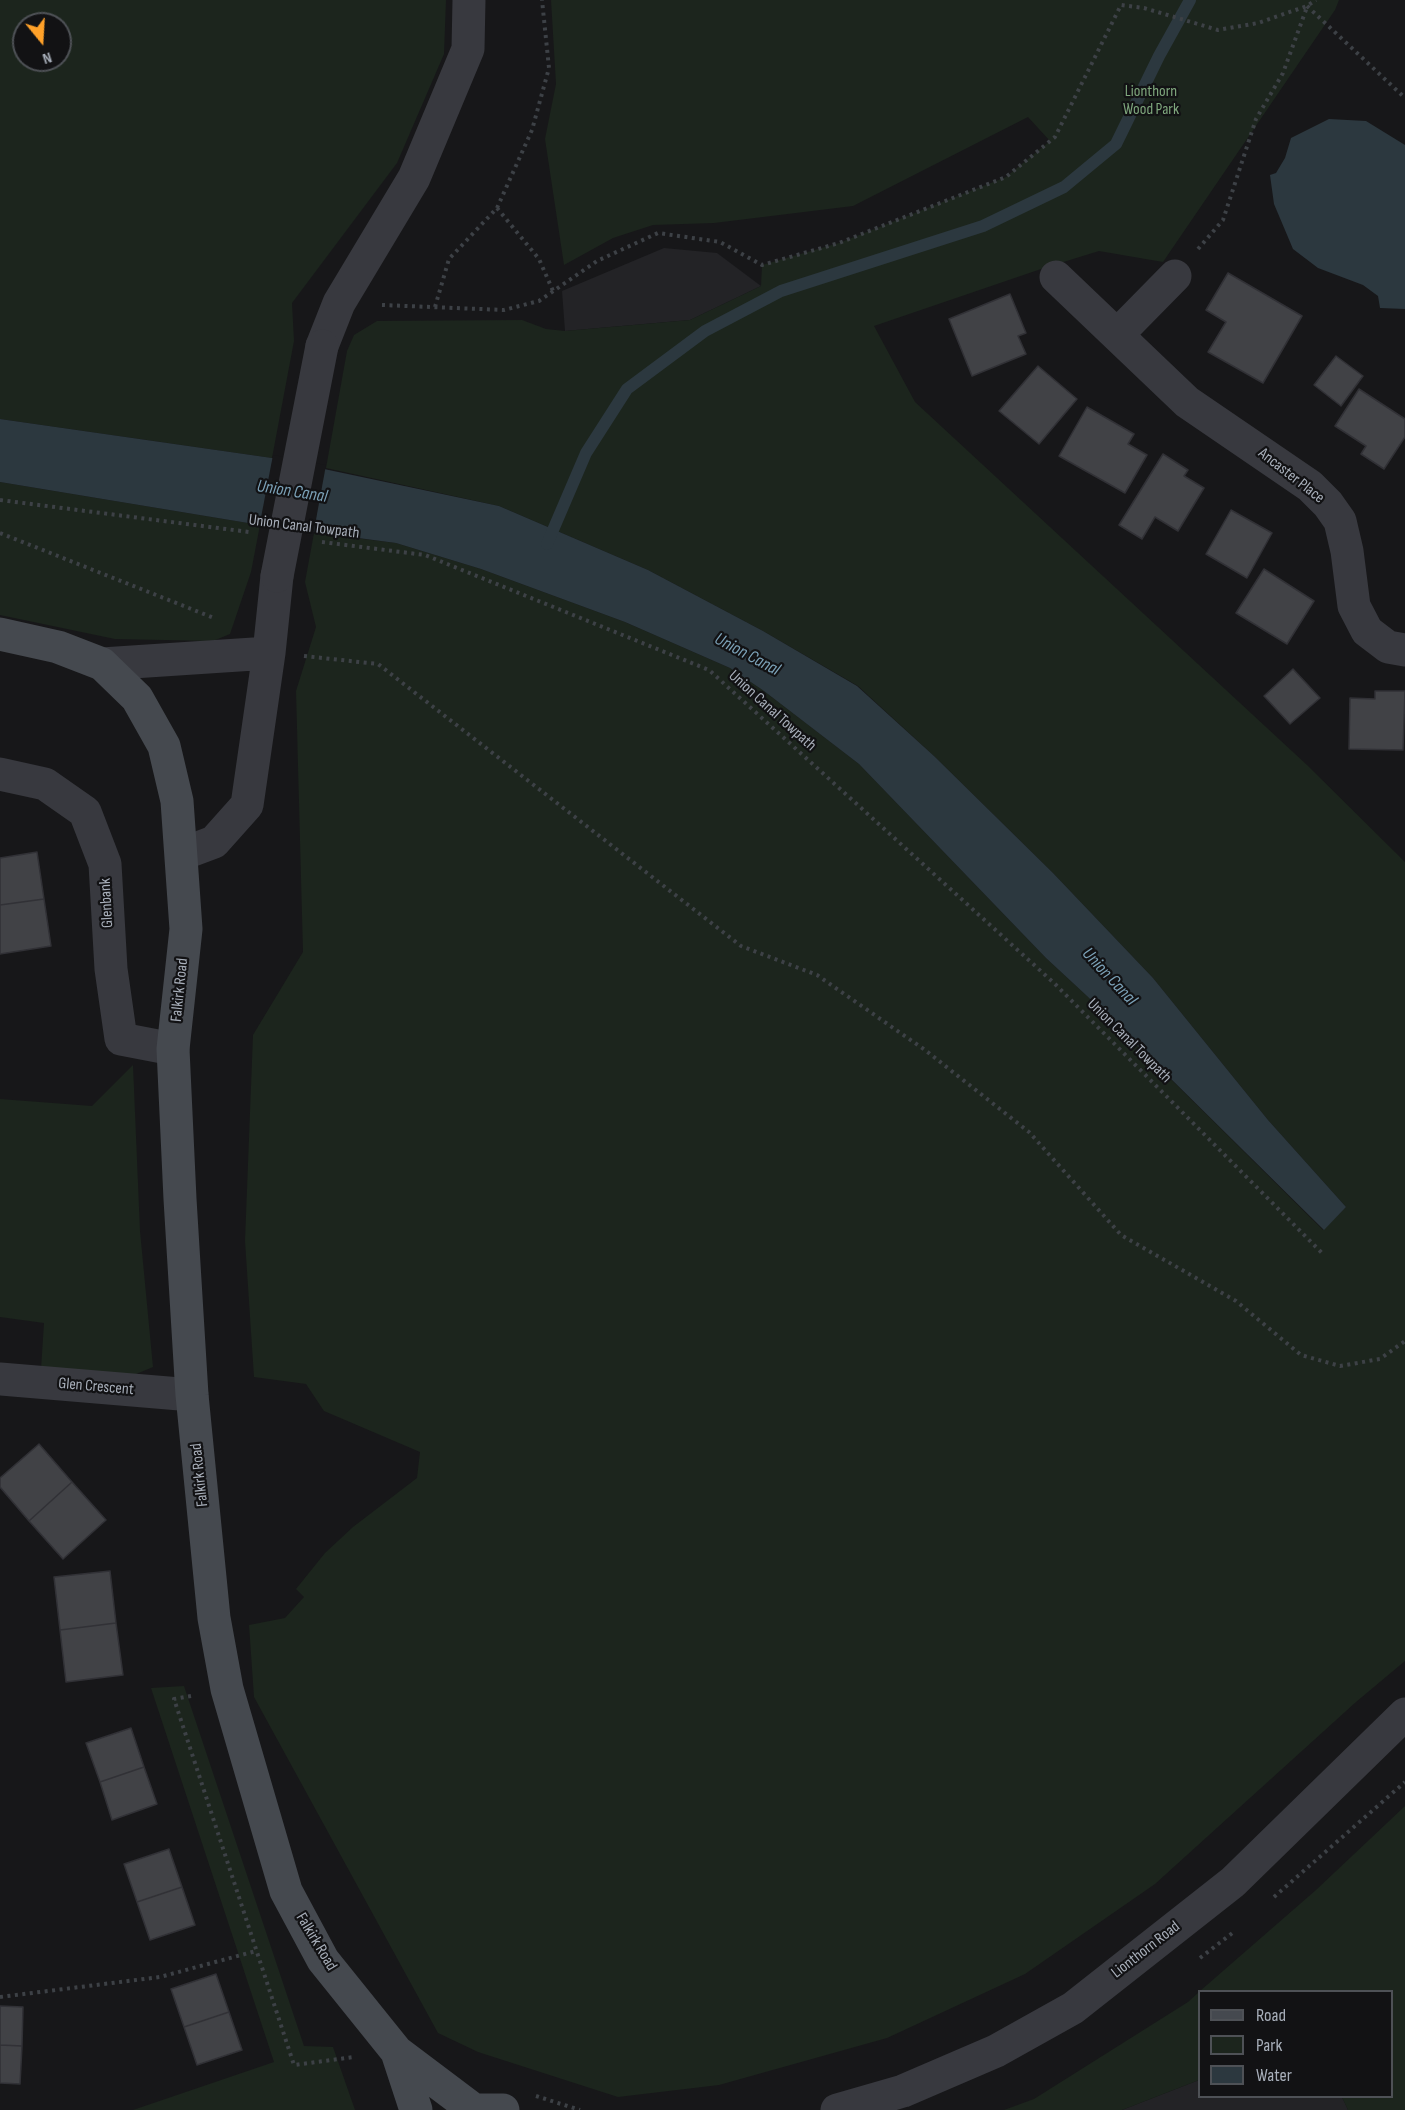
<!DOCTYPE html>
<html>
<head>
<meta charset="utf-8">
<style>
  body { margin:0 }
  #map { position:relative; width:1405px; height:2110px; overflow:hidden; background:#171719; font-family:"Sofia Sans Condensed",sans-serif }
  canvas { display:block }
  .legend { position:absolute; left:1198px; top:1990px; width:195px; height:108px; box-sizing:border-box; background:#121214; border:2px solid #4e5156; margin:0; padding:8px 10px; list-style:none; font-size:18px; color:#a8afba }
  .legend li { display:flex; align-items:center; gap:12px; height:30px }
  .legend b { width:30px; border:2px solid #4e5156 }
  .north { position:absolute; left:12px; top:12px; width:60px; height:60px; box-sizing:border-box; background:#121214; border:2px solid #4e5156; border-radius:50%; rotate:162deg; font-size:16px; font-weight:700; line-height:24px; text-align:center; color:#a8afba }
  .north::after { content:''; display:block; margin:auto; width:21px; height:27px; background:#ffa129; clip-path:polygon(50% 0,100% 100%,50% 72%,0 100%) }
</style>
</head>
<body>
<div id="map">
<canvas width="1405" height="2110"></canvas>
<ul class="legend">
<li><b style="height:8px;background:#45494f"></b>Road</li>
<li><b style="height:16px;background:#1c251d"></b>Park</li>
<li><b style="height:16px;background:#2c383f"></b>Water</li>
</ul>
<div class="north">N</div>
</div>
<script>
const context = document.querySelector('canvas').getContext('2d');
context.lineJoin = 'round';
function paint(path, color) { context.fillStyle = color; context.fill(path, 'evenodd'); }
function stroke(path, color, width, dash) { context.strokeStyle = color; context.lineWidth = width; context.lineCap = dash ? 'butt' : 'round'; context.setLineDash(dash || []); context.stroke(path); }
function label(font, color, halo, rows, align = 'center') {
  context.font = font + ' "Sofia Sans Condensed",sans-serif'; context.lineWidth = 4.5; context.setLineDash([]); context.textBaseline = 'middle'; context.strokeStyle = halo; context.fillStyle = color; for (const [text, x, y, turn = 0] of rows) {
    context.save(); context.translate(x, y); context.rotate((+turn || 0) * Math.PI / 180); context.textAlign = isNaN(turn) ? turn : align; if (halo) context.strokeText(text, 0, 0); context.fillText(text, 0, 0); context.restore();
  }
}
paint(new Path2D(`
  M 664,248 L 717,253 L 761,286 L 690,320 L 565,331 L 562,291 Z
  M 1199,2080 L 1200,2096 L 1342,2097 L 1348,2110 L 1122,2110 Z`), '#232326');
paint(new Path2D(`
  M 0,0 L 446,0 L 444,54 L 397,163 L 292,303 L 294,341 L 272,458 L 0,419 ZM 24,24 L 60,24 L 60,60 L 24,60 Z
  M 551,0 L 1339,0 L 1335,10 L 1163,262 L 1099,251 L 1044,268 L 874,326 L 915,402 L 1307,765 L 1405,862 L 1405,1661 L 1356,1702 L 1155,1884 L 1025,1974 L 887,2038 L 719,2085 L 618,2097 L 478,2052 L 438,2033 L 254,1697 L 249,1625 L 285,1618 L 304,1597 L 296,1589 L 325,1553 L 353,1527 L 417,1478 L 420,1452 L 324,1411 L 306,1384 L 254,1377 L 245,1241 L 253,1035 L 303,952 L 296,691 L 316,627 L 305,582 L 314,533 L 396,543 L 481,569 L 625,622 L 730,668 L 764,691 L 859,764 L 1046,958 L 1087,996 L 1323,1230 L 1346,1207 L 1268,1120 L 1153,978 L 1053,873 L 934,756 L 858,686 L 763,631 L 648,570 L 499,506 L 326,468 L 347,351 L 354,335 L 377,321 L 522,320 L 546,329 L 565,331 L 690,320 L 761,286 L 762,265 L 839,243 L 1006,177 L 1050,141 L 1028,117 L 853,206 L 714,223 L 653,225 L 613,238 L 564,265 L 545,139 L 556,84 Z
  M 0,482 L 260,525 L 251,572 L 230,634 L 213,641 L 115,639 L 0,615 Z
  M 133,1065 L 140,1231 L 153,1367 L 129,1377 L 41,1369 L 44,1323 L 0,1317 L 0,1099 L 92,1106 Z
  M 184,1686 L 304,2046 L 333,2047 L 355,2110 L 133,2110 L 274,2062 L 151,1688 Z
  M 1405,1806 L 1405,2110 L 1348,2110 L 1342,2097 L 1392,2096 L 1392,1992 L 1200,1991 L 1316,1890 Z
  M 1199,1992 L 1199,2080 L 1122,2110 L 1004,2110 L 1034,2099 L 1188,2002 Z`), '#1c251d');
paint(new Path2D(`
  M 1329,119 L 1366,121 L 1405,145 L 1405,309 L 1380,308 L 1378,296 L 1363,285 L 1318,268 L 1293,249 L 1274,204 L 1270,175 L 1276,173 L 1285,158 L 1291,138 Z
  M 0,419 L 272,458 L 499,506 L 648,570 L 763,631 L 857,686 L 934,756 L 1053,873 L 1153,978 L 1268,1120 L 1346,1207 L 1324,1230 L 1087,996 L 1046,958 L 859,764 L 764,691 L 730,668 L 625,622 L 481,569 L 396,543 L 260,525 L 0,482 Z`), '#2c383f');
paint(new Path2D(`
  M 273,455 L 326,465 L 313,536 L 259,528 Z`), '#171719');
stroke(new Path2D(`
  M 547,544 L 586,453 L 627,389 L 705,331 L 781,291 L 983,226 L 1064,187 L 1116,144 L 1159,56 L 1190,0`), '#2c383f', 12);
const building = new Path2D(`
  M 1228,273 L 1302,316 L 1263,383 L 1208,352 L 1226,322 L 1206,310 Z
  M 1010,294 L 1026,333 L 1018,336 L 1026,354 L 972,376 L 949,319 Z
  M 1336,356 L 1363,376 L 1341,406 L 1314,385 Z
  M 1038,366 L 1077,399 L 1039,444 L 999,411 Z
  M 1359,389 L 1405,419 L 1405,437 L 1384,469 L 1361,454 L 1366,446 L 1335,426 Z
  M 1087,407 L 1134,434 L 1128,444 L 1147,455 L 1125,493 L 1059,456 Z
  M 1163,454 L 1188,470 L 1184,476 L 1204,488 L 1178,531 L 1155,517 L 1142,539 L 1119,525 Z
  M 1231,510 L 1272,533 L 1247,578 L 1206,554 Z
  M 1264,569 L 1314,601 L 1287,644 L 1236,613 Z
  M 1293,669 L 1320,698 L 1290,724 L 1264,696 Z
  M 1375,691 L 1405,691 L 1403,750 L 1349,749 L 1350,698 L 1375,699 Z
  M 37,852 L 44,899 L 0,905 L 0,858 Z
  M 44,899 L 51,946 L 0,954 L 0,905 Z
  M 39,1444 L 72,1482 L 29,1521 L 0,1487 L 0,1478 Z
  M 72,1482 L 106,1520 L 63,1559 L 29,1521 Z
  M 110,1571 L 116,1623 L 60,1630 L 54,1577 Z
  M 116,1623 L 123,1675 L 66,1682 L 60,1630 Z
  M 131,1728 L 144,1767 L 100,1782 L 86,1743 Z
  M 144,1767 L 157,1804 L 112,1820 L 100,1782 Z
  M 169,1849 L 182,1887 L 137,1902 L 124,1864 Z
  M 182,1887 L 195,1925 L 150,1940 L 137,1902 Z
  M 216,1974 L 229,2012 L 184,2027 L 171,1989 Z
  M 0,2006 L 23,2007 L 22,2046 L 0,2045 Z
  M 229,2012 L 242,2050 L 197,2065 L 184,2027 Z
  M 0,2045 L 22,2046 L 20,2084 L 0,2083 Z`);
paint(building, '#414246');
stroke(building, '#313136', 1.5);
stroke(new Path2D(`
  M 1307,6 L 1405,98
  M 497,208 L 539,259 L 553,291
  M 1198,249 L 1223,220 L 1256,119 L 1283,73 L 1307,7
  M 382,305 L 504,310 L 539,301 L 597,261 L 658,233 L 720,242 L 762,265 L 839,243 L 1006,177 L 1055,137 L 1121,5 L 1144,8 L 1218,30 L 1258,23 L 1307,6 L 1316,0
  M 435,307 L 449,259 L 497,208 L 532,130 L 549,68 L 542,0
  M 0,500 L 249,532
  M 0,533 L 214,618
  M 322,542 L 425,555 L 709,670 L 1054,983 L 1322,1253
  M 304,656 L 378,664 L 741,946 L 817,975 L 925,1050 L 1029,1132 L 1121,1235 L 1236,1301 L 1301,1355 L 1340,1366 L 1380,1359 L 1405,1341
  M 191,1696 L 174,1699 L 294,2065 L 354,2057
  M 1274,1897 L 1405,1782
  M 1200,1958 L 1235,1931
  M 0,1997 L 160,1977 L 256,1951
  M 536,2096 L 580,2110`), '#3d4146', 4, [3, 4.5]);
stroke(new Path2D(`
  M 1056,277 L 1187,402 L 1310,486 L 1328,504 L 1340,521 L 1347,551 L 1354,606 L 1367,631 L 1388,647 L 1405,650
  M 1117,335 L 1175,276
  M 322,346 L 339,303 L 414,178 L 468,49 L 469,0
  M 102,664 L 269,653
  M 0,774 L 45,784 L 85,812 L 105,864 L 111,969 L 121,1039 L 173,1049
  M 182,854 L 214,842 L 247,805 L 269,653 L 277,576
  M 0,1379 L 192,1395`), '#38393f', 33);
stroke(new Path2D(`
  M 837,2110 L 903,2091 L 996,2051 L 1073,2008 L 1233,1882 L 1405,1714`), '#38393f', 33);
stroke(new Path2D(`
  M 0,634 L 58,647 L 102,664 L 137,698 L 164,746 L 177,801 L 186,929 L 173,1049 L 180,1199 L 192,1395 L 214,1618 L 227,1689 L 286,1891 L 323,1960 L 397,2052 L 474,2110 L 503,2110
  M 397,2052 L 416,2110`), '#45494f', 33);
stroke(new Path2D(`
  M 277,576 L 322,346`), '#38393f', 33);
label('16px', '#7fa77d', '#121214', [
  ["Lionthorn",1151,92],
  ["Wood Park",1151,110]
]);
label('16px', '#a8afba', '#121214', [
  ["Ancaster Place",1291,476,38],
  ["Union Canal Towpath",304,527,7],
  ["Union Canal Towpath",772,711,42],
  ["Glenbank",107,903,-93],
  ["Falkirk Road",180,990,-84],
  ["Union Canal Towpath",1129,1041,45],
  ["Glen Crescent",96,1387,5],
  ["Falkirk Road",200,1475,-96],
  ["Falkirk Road",316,1942,59],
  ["Lionthorn Road",1146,1950,-38]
]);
label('italic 18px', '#7ca2b8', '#121214', [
  ["Union Canal",292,492,9],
  ["Union Canal",747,655,28],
  ["Union Canal",1109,977,47]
]);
</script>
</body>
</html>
